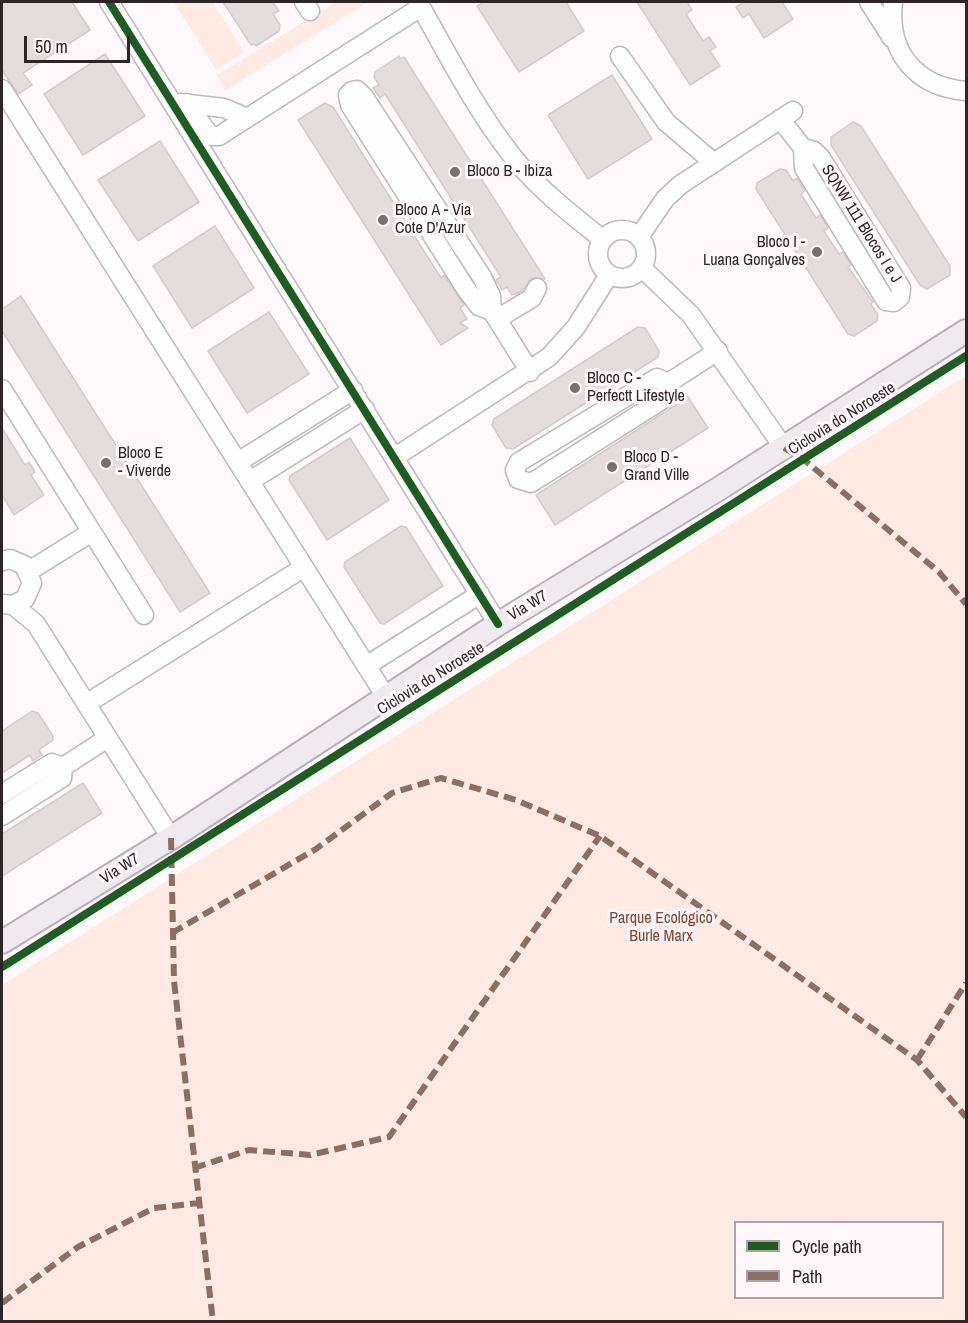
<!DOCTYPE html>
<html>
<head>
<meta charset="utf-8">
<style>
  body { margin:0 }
  #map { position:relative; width:968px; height:1323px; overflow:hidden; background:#fdf9fa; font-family:"Archivo Narrow",sans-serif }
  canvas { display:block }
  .frame { position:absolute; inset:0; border:3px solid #2d2628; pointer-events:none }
  .legend { position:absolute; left:734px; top:1221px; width:210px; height:78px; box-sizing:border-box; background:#fff7f9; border:2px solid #aba3a5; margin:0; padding:8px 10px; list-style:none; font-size:18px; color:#2d2628 }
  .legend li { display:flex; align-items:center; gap:12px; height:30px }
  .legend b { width:30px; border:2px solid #aba3a5 }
  .scale { position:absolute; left:24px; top:36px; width:106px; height:27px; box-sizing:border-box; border:3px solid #2d2628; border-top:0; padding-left:8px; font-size:18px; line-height:21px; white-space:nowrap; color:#2d2628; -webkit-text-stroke:4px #fff7f9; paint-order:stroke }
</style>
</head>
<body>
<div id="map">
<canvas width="968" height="1323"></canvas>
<div class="frame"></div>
<ul class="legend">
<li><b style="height:8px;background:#1b5e20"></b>Cycle path</li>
<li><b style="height:8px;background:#8d6e63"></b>Path</li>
</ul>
<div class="scale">50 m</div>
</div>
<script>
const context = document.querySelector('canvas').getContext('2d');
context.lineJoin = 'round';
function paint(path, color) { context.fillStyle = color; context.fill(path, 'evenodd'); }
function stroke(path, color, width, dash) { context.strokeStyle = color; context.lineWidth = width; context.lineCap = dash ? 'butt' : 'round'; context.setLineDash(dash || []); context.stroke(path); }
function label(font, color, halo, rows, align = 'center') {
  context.font = font + ' "Archivo Narrow",sans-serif'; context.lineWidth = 6; context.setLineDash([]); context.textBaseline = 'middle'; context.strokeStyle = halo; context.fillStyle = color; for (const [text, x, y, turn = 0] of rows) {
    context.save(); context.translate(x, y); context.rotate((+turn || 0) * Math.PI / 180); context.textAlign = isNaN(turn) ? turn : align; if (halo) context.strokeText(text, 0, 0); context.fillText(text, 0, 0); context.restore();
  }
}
paint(new Path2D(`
  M 174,2 L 213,2 L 244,52 L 216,70 Z
  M 336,2 L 368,2 L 226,90 L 217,75 Z
  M 966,376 L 966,1321 L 2,1321 L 2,985 ZM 736,1222 L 942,1222 L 942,1298 L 736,1298 Z`), '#feeae3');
const building = new Path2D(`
  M 2,2 L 72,2 L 90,30 L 23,73 L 32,85 L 18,94 L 2,70 Z
  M 223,2 L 273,2 L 279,11 L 273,14 L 280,25 L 279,31 L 256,46 L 254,44 L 251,45 Z
  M 485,2 L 566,2 L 584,31 L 519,72 L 477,6 Z
  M 637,2 L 687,2 L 692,10 L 686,14 L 703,41 L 709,37 L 716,47 L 710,51 L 720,66 L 690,85 Z
  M 745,2 L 782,2 L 793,19 L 764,38 L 749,14 L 743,18 L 736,7 Z
  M 105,54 L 145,116 L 83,155 L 44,94 Z
  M 399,56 L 400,59 L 404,57 L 545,279 L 531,278 L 523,290 L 516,294 L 512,295 L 507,287 L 502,290 L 496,280 L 501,277 L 385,94 L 380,98 L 373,88 L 379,85 L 374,77 L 375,72 Z
  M 612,75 L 652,139 L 588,179 L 548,115 Z
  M 325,103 L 333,107 L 441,278 L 444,275 L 464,305 L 460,308 L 467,319 L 460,323 L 468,328 L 441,345 L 298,120 Z
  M 853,122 L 861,126 L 950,266 L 950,275 L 927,289 L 920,285 L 831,145 L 831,137 Z
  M 160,141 L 199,202 L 138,241 L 98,180 Z
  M 780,169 L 786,170 L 793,181 L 797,178 L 805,191 L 801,194 L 816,218 L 820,215 L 828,228 L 824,231 L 839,254 L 843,252 L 851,265 L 848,267 L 873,302 L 871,304 L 878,315 L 877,321 L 854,336 L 848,334 L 756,189 L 757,183 Z
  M 215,226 L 254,288 L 192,328 L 153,266 Z
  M 21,296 L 210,593 L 180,612 L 2,331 L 2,309 Z
  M 269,312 L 309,374 L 247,413 L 208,351 Z
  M 638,327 L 645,328 L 659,351 L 658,357 L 513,449 L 506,448 L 492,425 L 494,419 Z
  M 688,397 L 708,428 L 555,525 L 536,495 Z
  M 2,428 L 25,465 L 29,462 L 35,472 L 31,475 L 44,495 L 14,515 L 2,495 Z
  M 350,438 L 389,500 L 327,540 L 289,480 L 290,476 Z
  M 401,526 L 406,527 L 443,586 L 384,624 L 380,623 L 344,567 L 345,562 Z
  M 32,711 L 38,713 L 53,736 L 53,740 L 39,750 L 42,755 L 33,761 L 30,755 L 2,773 L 2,731 Z
  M 83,783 L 102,813 L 2,876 L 2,834 Z`);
paint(building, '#e3dddd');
stroke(building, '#d2cccd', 1.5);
const minor = new Path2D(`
  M 109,2 L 498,624
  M 304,2 L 310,11
  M 418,2 C 450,58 480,119 523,169 C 546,195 575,217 602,239
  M 869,2 L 892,38
  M 893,2 C 887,52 916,87 966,91
  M 620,56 L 666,122 L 713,162
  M 2,89 L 386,697
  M 180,103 L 224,108 L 245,117
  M 187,103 L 210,136 L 219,136 L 421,7
  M 780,119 L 803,148
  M 803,148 L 814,151 L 821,158 L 901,288 L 900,297 L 894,302 L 886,301 L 804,168 Z
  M598 254a24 24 0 1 1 48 0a24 24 0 1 1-48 0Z
  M 639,237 L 665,199 L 680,185 L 793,111
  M 642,268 L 691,315 L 784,448
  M 492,311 L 479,306 L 466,289 L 350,105 L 348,95 L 352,91 L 357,90 L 364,97 L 482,277 L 491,296 L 492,311 L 530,372
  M 497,319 L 532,298 L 537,288
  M 657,378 L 668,383 L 665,398 L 531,483 L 518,479 L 515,470 L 519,462 Z
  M 668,383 L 718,351
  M 2,389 L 144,615
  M 395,457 L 549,357 L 576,327 L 609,275
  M 238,462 L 353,390
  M 250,481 L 365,409
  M 2,561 L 10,559 L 24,565 L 32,583 L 25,599 L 13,605 L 3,604
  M 29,571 L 90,533
  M 13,605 L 36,624 L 171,838
  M 366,666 L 480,594
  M 86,704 L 303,568
  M 63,767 L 106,739
  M 2,794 L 52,763 L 63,767
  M 2,816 L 62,778 L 63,767`);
const major = new Path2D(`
  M 2,942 L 171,838 L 498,624 L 720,488 L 966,331`);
stroke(minor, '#bdb8ba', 21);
stroke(major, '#b9afb6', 26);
stroke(minor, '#fffefe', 18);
stroke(major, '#efeaed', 22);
stroke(new Path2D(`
  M 784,448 L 803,459 L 939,572 L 966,604
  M 171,838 L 174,981 L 213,1322
  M 172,933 L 316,849 L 392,793 L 441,778 L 516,800 L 600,836 L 917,1060 L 966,1117
  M 917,1060 L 966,983
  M 194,1168 L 249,1150 L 310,1155 L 389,1137 L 600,836
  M 2,1303 L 78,1247 L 154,1208 L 199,1203`), '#8d6e63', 6, [12, 6]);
stroke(new Path2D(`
  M 109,2 L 498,624
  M 2,967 L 966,356`), '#1b5e20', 8);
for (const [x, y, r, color] of [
  [455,172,6,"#767072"],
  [383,220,6,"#767072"],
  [817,252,6,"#767072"],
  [575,388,6,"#767072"],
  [106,463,6,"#767072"],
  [612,467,6,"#767072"]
]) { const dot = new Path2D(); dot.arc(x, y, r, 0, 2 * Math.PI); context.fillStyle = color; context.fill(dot); stroke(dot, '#fff7f9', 2); }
label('16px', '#2d2628', '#fff7f9', [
  ["Bloco B - Ibiza",467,172],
  ["Bloco A - Via",395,211],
  ["Cote D'Azur",395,229],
  ["Bloco I -",805,243,"right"],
  ["Luana Gonçalves",805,261,"right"],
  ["Bloco C -",587,379],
  ["Perfectt Lifestyle",587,397],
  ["Bloco E",118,454],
  ["- Viverde",118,472],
  ["Bloco D -",624,458],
  ["Grand Ville",624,476]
], 'left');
label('16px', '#2d2628', '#fff7f9', [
  ["SQNW 111 Blocos I e J",861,224,58],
  ["Ciclovia do Noroeste",842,419,-32],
  ["Via W7",528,606,-31],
  ["Ciclovia do Noroeste",431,679,-32],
  ["Via W7",120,869,-32]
]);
label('16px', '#884026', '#fff7f9', [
  ["Parque Ecológico",661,919],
  ["Burle Marx",661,937]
]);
</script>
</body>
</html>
